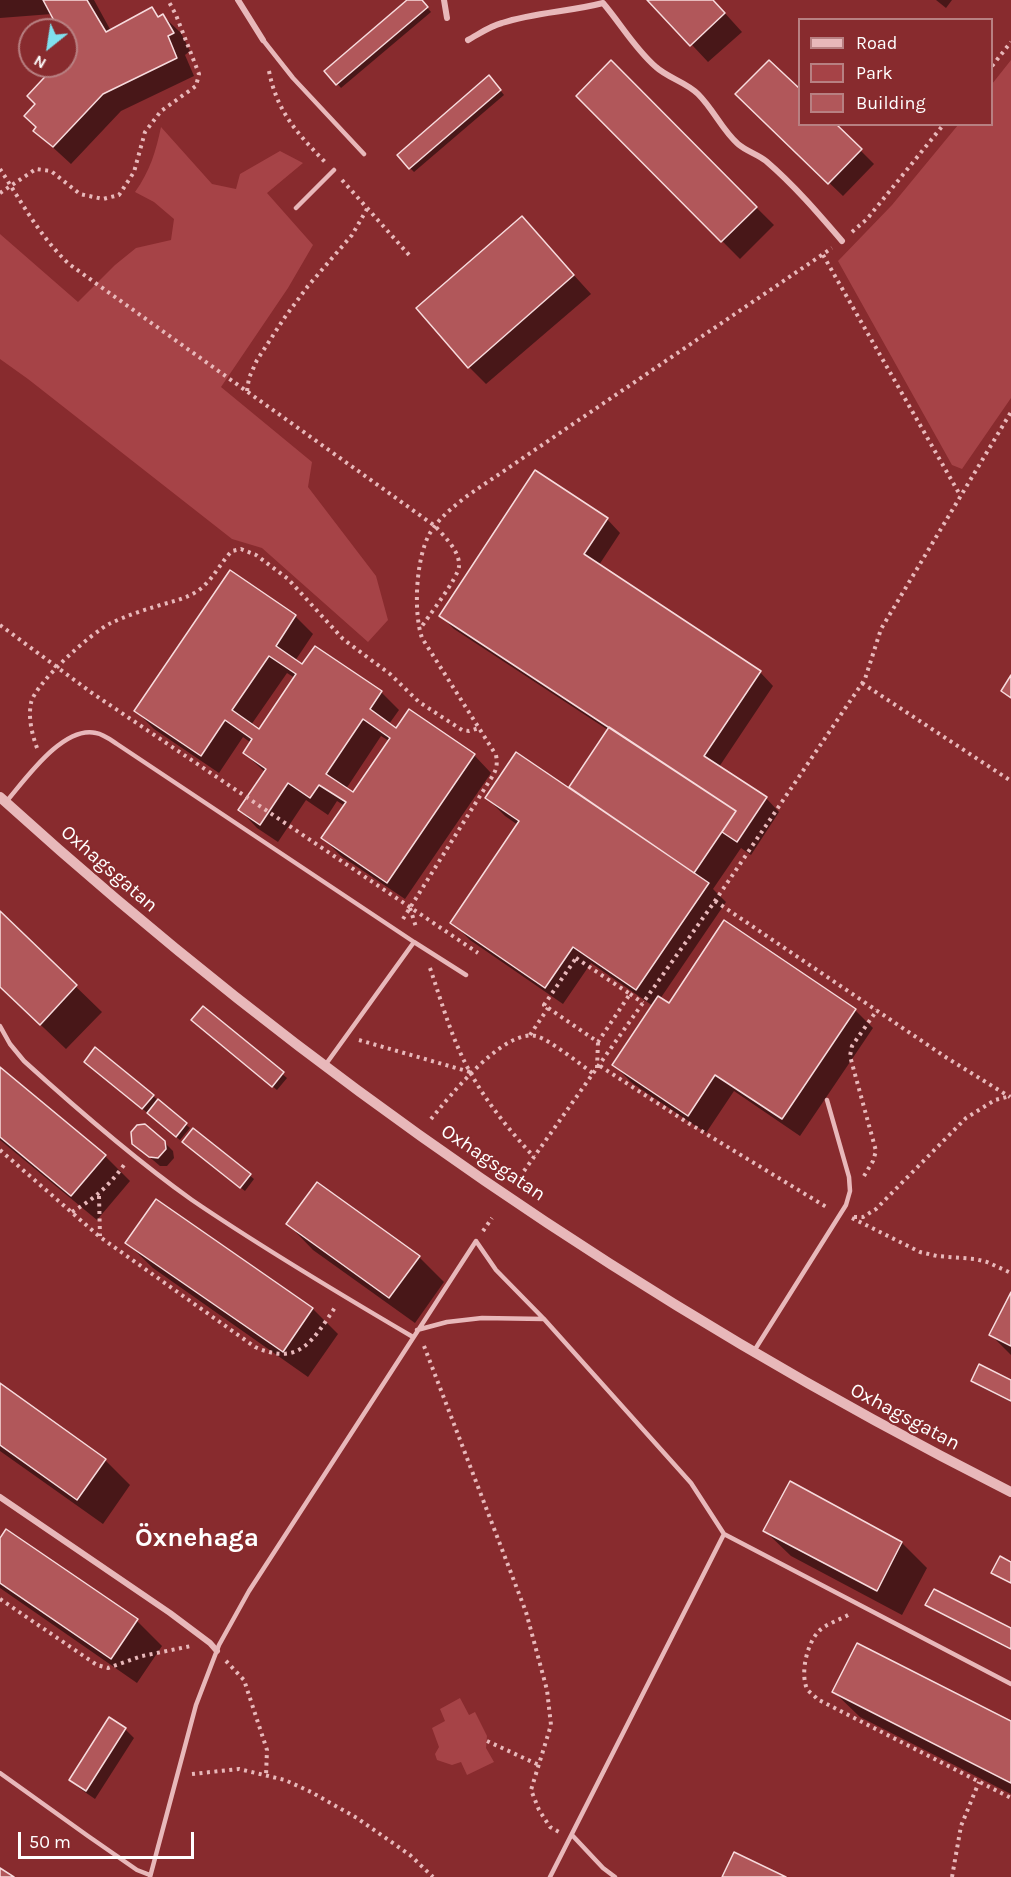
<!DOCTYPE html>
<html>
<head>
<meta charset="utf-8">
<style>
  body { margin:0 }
  #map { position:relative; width:1011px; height:1877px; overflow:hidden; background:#882b2e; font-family:Karla,sans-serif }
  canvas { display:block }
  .legend { position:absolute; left:798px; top:18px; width:195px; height:108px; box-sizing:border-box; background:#882b2e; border:2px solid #b88082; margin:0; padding:8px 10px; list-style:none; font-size:18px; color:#fff }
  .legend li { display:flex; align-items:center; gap:12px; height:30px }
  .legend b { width:30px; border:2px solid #b88082 }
  .north { position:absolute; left:18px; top:18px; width:60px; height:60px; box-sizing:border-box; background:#882b2e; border:2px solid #b88082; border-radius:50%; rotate:210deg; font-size:16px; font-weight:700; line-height:24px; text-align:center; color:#fff }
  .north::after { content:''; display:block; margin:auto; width:21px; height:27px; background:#80e0ee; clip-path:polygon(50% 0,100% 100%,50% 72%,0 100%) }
  .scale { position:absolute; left:18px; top:1832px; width:176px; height:27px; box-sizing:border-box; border:3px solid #fff; border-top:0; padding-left:8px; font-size:18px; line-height:21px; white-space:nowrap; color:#fff; -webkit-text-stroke:4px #882b2e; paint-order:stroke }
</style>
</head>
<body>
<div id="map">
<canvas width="1011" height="1877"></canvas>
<ul class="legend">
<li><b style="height:8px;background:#e8b8ba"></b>Road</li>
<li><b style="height:16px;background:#a64347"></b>Park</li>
<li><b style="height:16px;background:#b1575a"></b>Building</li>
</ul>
<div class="north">N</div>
<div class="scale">50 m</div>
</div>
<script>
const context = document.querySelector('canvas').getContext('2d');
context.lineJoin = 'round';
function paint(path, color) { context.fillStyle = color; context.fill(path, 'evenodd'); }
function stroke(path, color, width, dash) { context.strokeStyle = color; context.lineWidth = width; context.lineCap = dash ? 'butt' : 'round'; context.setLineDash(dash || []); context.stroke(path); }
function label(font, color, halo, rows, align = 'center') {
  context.font = font + ' Karla,sans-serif'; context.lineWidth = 4.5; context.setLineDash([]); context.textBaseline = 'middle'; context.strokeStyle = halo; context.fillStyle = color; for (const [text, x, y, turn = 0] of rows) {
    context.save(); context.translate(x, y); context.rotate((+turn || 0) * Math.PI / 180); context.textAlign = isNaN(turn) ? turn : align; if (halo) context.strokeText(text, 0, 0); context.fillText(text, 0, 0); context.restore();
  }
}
paint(new Path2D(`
  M 1011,60 L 1011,398 L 962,469 L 952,465 L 838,261 L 892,205 L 958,125 L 992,124 L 992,84 Z
  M 161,127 L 212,184 L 236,189 L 240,174 L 280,151 L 303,163 L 267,193 L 313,245 L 288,288 L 221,387 L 312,462 L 308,487 L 376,576 L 388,620 L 368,642 L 262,548 L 232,539 L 28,379 L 0,359 L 0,234 L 78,302 L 115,265 L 136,248 L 171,240 L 174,219 L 154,202 L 135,192 C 150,171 156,151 161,127 Z
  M 460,1698 L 469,1715 L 475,1712 L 487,1736 L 486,1748 L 494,1762 L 467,1775 L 461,1762 L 452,1765 L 437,1760 L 435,1754 L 439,1747 L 432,1728 L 445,1721 L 440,1709 Z`), '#a64347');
paint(new Path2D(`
  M 0,0 L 94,0 L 111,31 L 152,9 L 160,17 L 163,16 L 181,33 L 190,51 L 185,55 L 194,76 L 121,111 L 71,164 L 35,131 L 37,127 L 37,104 L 57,66 L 66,66 L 66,56 L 72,49 L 66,39 L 66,30 L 61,30 L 52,14 L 0,18 Z
  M 409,0 L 421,0 L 431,12 L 341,88 L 326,71 Z
  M 650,0 L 713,0 L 742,32 L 708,62 Z
  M 936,0 L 952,0 L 946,8 Z
  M 611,63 L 774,225 L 740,259 L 578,96 Z
  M 493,81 L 504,95 L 414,172 L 410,168 Z
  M 751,108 L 800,124 L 834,124 L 874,164 L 843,196 Z
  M 522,218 L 591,294 L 486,384 L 469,367 Z
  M 607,519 L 620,533 L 599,565 L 760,672 L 773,686 L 719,767 L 766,798 L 779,812 L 751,855 L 741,848 L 713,889 L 726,902 L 660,999 L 669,1005 L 855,1010 L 873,1028 L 800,1136 L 734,1091 L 706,1133 L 632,1083 L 614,1065 L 653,1006 L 591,963 L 563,1004 L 470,940 L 452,922 L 518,825 L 505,816 L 487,798 L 569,789 L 608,730 L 454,629 L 441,616 Z
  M 230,572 L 295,616 L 313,634 L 295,661 L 303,666 L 381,692 L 399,710 L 389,724 L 397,730 L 474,755 L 491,773 L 405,899 L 341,856 L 323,838 L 345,806 L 337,801 L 328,815 L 306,800 L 278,842 L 257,828 L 240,810 L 265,772 L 244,753 L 251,743 L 243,737 L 219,773 L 154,729 L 136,711 ZM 287,673 L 295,678 L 259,731 L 251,725 ZM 381,736 L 389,741 L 353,794 L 346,789 Z
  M 0,913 L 102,1012 L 66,1049 L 0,986 Z
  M 203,1008 L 287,1078 L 277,1090 L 197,1024 Z
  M 90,1065 L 153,1096 L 190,1128 L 180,1140 Z
  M 0,1069 L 105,1156 L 130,1181 L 97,1220 L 0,1140 Z
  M 193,1130 L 254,1179 L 245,1191 L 188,1146 Z
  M 164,1142 L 173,1151 L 174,1158 L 167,1166 L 160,1166 L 133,1143 Z
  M 157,1201 L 313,1309 L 338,1334 L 308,1377 L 153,1268 L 127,1243 Z
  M 288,1224 L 419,1257 L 444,1282 L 415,1323 L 313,1250 Z
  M 1011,1295 L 1011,1355 L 991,1335 Z
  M 973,1381 L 1011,1381 L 1011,1402 L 977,1385 Z
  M 0,1385 L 105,1460 L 130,1485 L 103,1524 L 0,1451 Z
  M 6,1531 L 137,1621 L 162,1646 L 137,1683 L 0,1588 L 0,1540 Z
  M 765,1531 L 902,1543 L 927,1568 L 902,1615 L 791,1556 Z
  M 927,1605 L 1011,1630 L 1011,1650 L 931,1609 Z
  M 834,1692 L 1011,1723 L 1011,1794 L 860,1717 Z
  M 125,1729 L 134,1738 L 95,1799 L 79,1788 L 71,1780 Z`), '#0007');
const building = new Path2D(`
  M 43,0 L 87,0 L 106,32 L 152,7 L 158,17 L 163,14 L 174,33 L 168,36 L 177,58 L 103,94 L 53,147 L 33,131 L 36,127 L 24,116 L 35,104 L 27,96 L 55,66 L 66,66 L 66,54 L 70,49 L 66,42 L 66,30 L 59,30 Z
  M 407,0 L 422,0 L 428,7 L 336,85 L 324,71 Z
  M 647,0 L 713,0 L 725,13 L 690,46 Z
  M 611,60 L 757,207 L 721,242 L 576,96 Z
  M 769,60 L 800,89 L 800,124 L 836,124 L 862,149 L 828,184 L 735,94 Z
  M 489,75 L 501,90 L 409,169 L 397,155 Z
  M 522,216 L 574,275 L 468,368 L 416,308 Z
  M 535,470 L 608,518 L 584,554 L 761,671 L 704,756 L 767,797 L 737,842 L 722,832 L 736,811 L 439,616 Z
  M 230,570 L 296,615 L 276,646 L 302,664 L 315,646 L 382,691 L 370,709 L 396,728 L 409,709 L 475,754 L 387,883 L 321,838 L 346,802 L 319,785 L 310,798 L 288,783 L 260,825 L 238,810 L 266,769 L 243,753 L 252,739 L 225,720 L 201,756 L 134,711 ZM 269,656 L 296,674 L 259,729 L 232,710 ZM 363,719 L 390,738 L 353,792 L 326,774 Z
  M 1011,675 L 1011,698 L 1001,691 Z
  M 609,727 L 736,811 L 694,873 L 569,787 Z
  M 516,752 L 709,883 L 636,990 L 573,947 L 545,988 L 450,923 L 519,821 L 485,798 Z
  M 0,911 L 77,985 L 40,1025 L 0,987 Z
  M 724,920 L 856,1009 L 782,1119 L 715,1075 L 688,1116 L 612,1065 L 658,996 L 669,1003 Z
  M 203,1006 L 284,1072 L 272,1087 L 191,1020 Z
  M 95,1047 L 154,1095 L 142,1109 L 84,1062 Z
  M 0,1067 L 106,1155 L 71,1196 L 0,1137 Z
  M 158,1099 L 187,1123 L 176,1137 L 147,1113 Z
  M 145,1124 L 165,1141 L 166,1149 L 158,1158 L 149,1157 L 132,1144 L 131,1132 L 137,1125 Z
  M 193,1128 L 251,1174 L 240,1188 L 182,1142 Z
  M 317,1182 L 420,1256 L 389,1298 L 286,1224 Z
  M 156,1199 L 313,1308 L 283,1352 L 125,1243 Z
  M 1011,1292 L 1011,1346 L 989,1335 Z
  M 979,1364 L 1011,1380 L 1011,1401 L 971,1381 Z
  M 0,1383 L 106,1459 L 77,1500 L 0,1445 Z
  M 790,1481 L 902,1542 L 877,1591 L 763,1531 Z
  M 6,1529 L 138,1619 L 111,1659 L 0,1583 L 0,1538 Z
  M 1000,1556 L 1011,1562 L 1011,1583 L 991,1573 Z
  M 934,1589 L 1011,1628 L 1011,1649 L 925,1605 Z
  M 857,1643 L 1011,1721 L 1011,1783 L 832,1692 Z
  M 109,1717 L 126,1728 L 86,1791 L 69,1780 Z
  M 734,1852 L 786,1877 L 722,1877 Z
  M 0,1868 L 14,1877 L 0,1877 Z`);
paint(building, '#b1575a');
stroke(building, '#f7dbdd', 1.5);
stroke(new Path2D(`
  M 992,66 L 1011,42
  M 269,71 C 277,112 297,133 325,162
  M 0,169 C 21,201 40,237 69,264 L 435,526 C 444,536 460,551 459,566 C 459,577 427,618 420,629
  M 342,180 L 410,256
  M 0,193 L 36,169 L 51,171 L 80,194 L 103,199 L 119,195 L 134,172 L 145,132 L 161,111 L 196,86 L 199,74 L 176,15 L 168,0
  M 852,232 L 867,219 L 944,124
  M 823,255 L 960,495
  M 247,391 L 249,378 L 257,360 L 285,317 L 308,286 L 352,235 L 367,209
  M 0,625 L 92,693 L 478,953
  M 862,683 L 1011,781
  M 37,748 C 32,734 28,718 31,703 C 35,683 92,632 111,623 C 124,617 140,611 154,607 C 169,602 183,600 196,592 C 213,581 219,564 232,551 L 241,549 L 256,555 L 288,579 L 343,639 L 390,674 L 419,702 L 462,730 L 469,731 L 479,728
  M 715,901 L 947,1058 L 1010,1097
  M 410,908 L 416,927
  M 403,919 L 490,780 C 496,771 498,766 496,755 L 422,638 C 413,612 416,557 430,533 C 440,517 453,507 467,496 L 832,248
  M 576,958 L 630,994 L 598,1042 L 544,1005 Z
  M 430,968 C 442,1003 452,1040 470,1072 C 487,1103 510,1131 534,1157
  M 630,994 L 643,1003
  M 530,1035 L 548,1008
  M 359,1040 L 470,1072
  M 600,1066 L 685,1121 L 828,1208
  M 597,1068 L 598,1042
  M 431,1119 C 450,1096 503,1029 536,1036 C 549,1039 581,1065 594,1074
  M 0,1150 L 100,1237 L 255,1347 C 300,1367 313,1340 336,1306
  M 524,1171 L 715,901 L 865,679 L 881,629 L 1011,412
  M 864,1176 L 873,1161 L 876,1151 L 850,1056 L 852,1046 L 877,1010
  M 99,1196 L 100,1236
  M 72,1212 C 95,1198 108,1187 124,1165
  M 854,1217 L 863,1217 L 876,1209 L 966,1118 L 995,1100 L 1011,1096
  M 852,1218 L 920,1252 L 937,1256 L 975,1259 L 987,1262 L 1011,1273
  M 483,1231 L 492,1218
  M 424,1346 L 526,1612 L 547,1690 L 551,1725 L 531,1790 L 539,1810 L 550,1827 L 559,1832
  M 0,1599 L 97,1665 L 108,1668 L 142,1656 L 191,1646
  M 848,1615 C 839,1620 826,1624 819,1631 C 807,1643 800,1673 807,1689 C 809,1692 815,1696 817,1699 L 1011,1798
  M 226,1661 L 244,1680 L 267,1750 L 266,1776
  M 487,1741 L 539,1765
  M 192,1774 L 239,1769 L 285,1780 L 311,1792 L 357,1818 L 410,1855 L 433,1877
  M 952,1877 L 961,1826 L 979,1782`), '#e8b8ba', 4, [3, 4.5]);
stroke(new Path2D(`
  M 263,40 L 293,78 L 364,154
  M 296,208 L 334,170
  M 6,802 C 25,780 63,725 96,733 C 103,734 111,740 117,744 L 414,942 L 326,1064
  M 414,942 L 466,975
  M 0,1026 L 10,1044 L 24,1061 C 78,1110 133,1158 192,1200 C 264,1249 338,1293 413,1337
  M 417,1330 L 447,1322 L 482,1318 L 544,1319
  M 754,1351 L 846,1205 L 850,1191 L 849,1177 L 827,1100
  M 0,1773 L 88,1836 L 137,1870 L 150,1875
  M 572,1835 L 603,1868 L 615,1877
  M 150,1877 L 196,1705 L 219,1645 L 249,1591 L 476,1241 L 496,1270 L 544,1319 L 691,1483 L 724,1534 L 1011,1684
  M 550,1877 L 724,1534`), '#e8b8ba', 4.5);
stroke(new Path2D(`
  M 238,0 L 263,40
  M 444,0 L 447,18
  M 468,40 C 479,34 490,26 502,23 C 535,12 569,12 603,3 C 621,24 635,49 656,67 C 668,78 686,82 698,94 C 714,110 722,130 738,144 C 746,151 757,154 766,161 C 794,185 818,213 842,241
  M 0,1497 L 170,1613 L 210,1643 L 217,1651`), '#e8b8ba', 6);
stroke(new Path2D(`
  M 0,797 C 304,1073 644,1307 1011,1492`), '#e8b8ba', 10);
label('20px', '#fff', '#882b2e', [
  ["Oxhagsgatan",109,869,41],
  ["Oxhagsgatan",493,1163,34],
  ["Oxhagsgatan",905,1417,28]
]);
label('bold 26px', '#fff', '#882b2e', [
  ["Öxnehaga",197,1539]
]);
</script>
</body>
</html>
